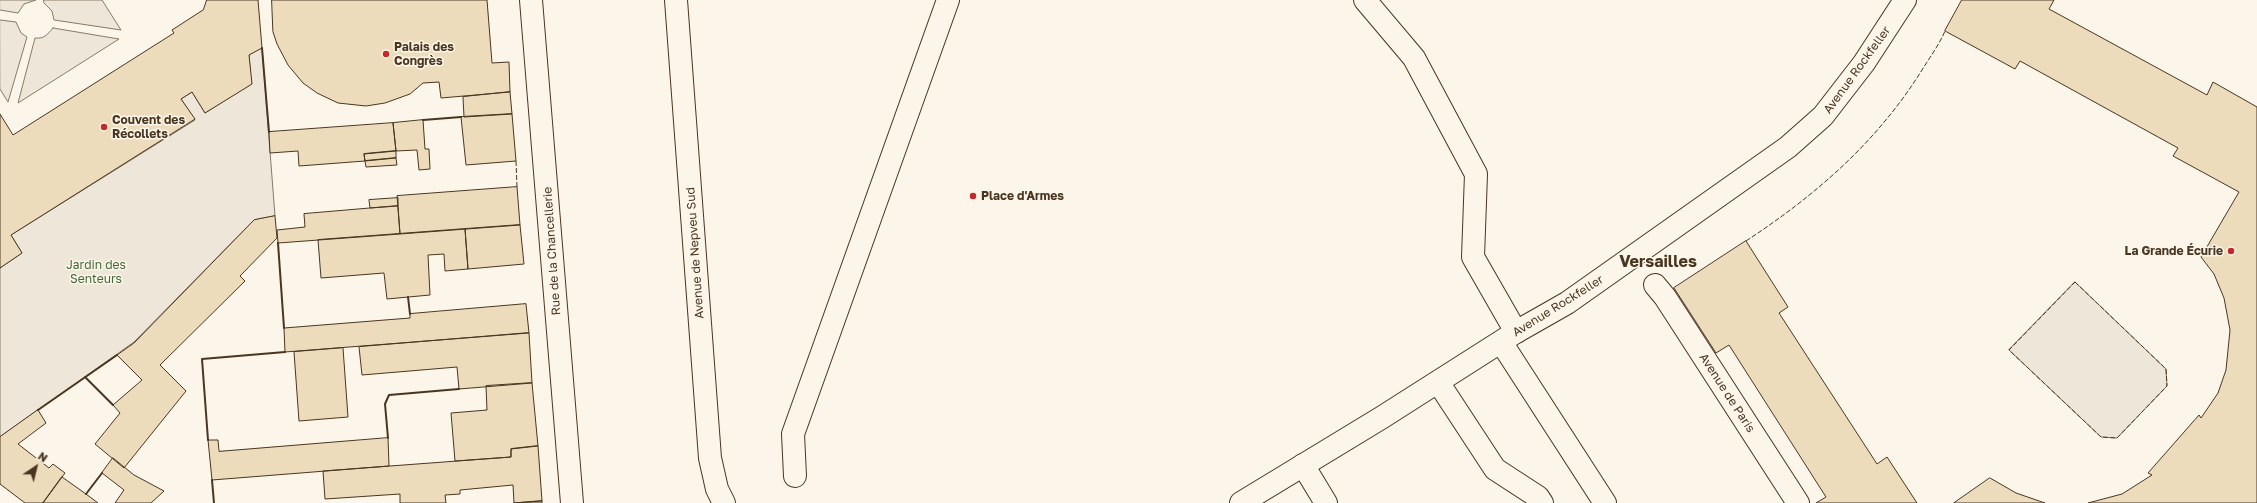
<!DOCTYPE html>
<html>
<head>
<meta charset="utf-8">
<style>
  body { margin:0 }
  #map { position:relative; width:2257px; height:503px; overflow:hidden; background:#fbf6e9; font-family:"Golos Text",sans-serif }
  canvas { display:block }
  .north { position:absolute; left:16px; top:447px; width:40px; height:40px; -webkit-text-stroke:3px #fbf6e9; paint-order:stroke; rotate:35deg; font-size:11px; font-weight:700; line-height:16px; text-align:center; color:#4a3520 }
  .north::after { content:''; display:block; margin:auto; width:14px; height:18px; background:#4a3520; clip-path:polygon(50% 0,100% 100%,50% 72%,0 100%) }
</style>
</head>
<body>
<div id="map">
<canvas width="2257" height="503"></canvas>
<div class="north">N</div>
</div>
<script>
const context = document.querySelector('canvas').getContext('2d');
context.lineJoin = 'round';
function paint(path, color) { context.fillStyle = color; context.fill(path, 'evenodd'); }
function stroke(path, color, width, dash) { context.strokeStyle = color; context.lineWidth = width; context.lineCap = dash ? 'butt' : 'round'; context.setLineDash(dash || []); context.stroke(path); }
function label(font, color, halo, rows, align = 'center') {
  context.font = font + ' "Golos Text",sans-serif'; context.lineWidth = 3; context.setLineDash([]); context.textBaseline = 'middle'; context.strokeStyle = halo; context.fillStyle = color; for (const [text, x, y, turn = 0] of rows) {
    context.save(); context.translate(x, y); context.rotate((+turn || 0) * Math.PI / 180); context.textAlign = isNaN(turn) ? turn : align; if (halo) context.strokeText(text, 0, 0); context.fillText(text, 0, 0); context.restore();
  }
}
const green = new Path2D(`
  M 0,0 L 36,0 L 24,4 L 18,13 L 0,10 Z
  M 44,0 L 102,0 L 121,30 L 54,20 L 52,11 L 44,3 Z
  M 0,20 L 16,22 L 21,33 L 27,37 L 8,102 L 0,89 Z
  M 53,28 L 119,39 L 18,103 L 35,38 C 44,39 47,35 53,28 Z
  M 262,48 L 275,216 L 254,220 L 134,342 L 0,437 L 0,268 L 22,253 L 11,235 L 195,120 L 181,99 L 192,92 L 205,113 L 251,84 L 249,55 Z
  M 2075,282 L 2166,369 L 2167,386 L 2117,438 L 2101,437 L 2009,350 Z`);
paint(green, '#ede6d9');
stroke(green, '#887966', 1);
const building = new Path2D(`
  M 207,0 L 258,0 L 262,48 L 249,55 L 252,84 L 205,113 L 192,92 L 181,99 L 195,119 L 11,235 L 22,253 L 0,268 L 0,114 L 13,135 L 174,33 L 172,30 L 203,10 Z
  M 272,0 L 487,0 L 492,63 L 509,62 L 510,92 L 441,98 L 439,82 L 423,83 L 410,94 L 385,103 L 366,106 L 338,103 L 317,93 L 303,83 L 288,65 L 277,44 L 273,32 Z
  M 1962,0 L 2054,0 L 2049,9 L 2207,95 L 2213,82 L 2257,107 L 2257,503 L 2088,503 L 2122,494 L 2152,475 L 2148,473 L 2199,415 L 2201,418 L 2218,393 L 2226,370 L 2230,330 L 2224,298 L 2214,274 L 2201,257 L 2239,192 L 2173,156 L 2178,148 L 2020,61 L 2015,69 L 1945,31 Z
  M 510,92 L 512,114 L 464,117 L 463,97 Z
  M 512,114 L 516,161 L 466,165 L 461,117 Z
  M 423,120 L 425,149 L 429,149 L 430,169 L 419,170 L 417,150 L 396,151 L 393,123 Z
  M 393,123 L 396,151 L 364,154 L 365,161 L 299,166 L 298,151 L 270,153 L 269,132 Z
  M 396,151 L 396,158 L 365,161 L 364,154 Z
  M 396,158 L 397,165 L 366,167 L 365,161 Z
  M 517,187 L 520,225 L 400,234 L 397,196 Z
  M 398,198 L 398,206 L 370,208 L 369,200 Z
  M 398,206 L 400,234 L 278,243 L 277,230 L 305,227 L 304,214 Z
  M 275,216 L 277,238 L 240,276 L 245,281 L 160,365 L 186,391 L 124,468 L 95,444 L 120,413 L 113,405 L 142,380 L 117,355 L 134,343 L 254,220 Z
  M 520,225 L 524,264 L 468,269 L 465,229 Z
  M 465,229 L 468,269 L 445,271 L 444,254 L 428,255 L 430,295 L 387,299 L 384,273 L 321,278 L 318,240 Z
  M 1746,241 L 1788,307 L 1779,313 L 1877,464 L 1887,457 L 1917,503 L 1816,503 L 1826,497 L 1729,345 L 1716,353 L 1674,288 Z
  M 526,304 L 529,333 L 285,352 L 284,328 L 410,318 L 410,314 Z
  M 529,333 L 532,383 L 459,389 L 457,367 L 362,375 L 359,347 Z
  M 343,348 L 348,417 L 299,421 L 294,352 Z
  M 532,383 L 538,446 L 511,449 L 511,457 L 455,461 L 451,413 L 487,410 L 486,386 Z
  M 38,410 L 46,423 L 18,444 L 49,468 L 53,464 L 65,473 L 43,503 L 25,503 L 0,484 L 0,437 Z
  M 388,438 L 389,466 L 212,480 L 208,440 L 218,440 L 219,451 Z
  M 538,446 L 542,501 L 514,503 L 513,485 L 460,490 L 460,494 L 445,495 L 446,503 L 400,503 L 400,494 L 325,499 L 323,471 L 511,457 L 511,449 Z
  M 113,458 L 134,475 L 164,491 L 151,503 L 115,503 L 124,490 L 102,473 Z
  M 62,477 L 86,494 L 98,503 L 43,503 Z
  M 1990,478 L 2016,493 L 2045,503 L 1954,503 Z
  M 542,501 L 542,503 L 514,503 Z`);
paint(building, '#ecdcbc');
stroke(building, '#4a3520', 1);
const minor = new Path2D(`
  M 531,0 L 572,503
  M 1365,0 L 1414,58 L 1476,174 L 1473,257 L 1516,332
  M 1655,285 L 1665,297 L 1798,503
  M 1303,465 L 1326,503
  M 795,476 L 793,434 L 948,0`);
const major = new Path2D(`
  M 676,0 L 710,458 L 717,489 L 724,503
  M 1501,342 L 1605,503
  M 1438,382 L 1495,469 L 1538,497 L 1542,503
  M 1241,503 L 1381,418 L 1516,332 L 1567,303 L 1788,147 L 1823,116 L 1864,63 L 1905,0`);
stroke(minor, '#4a3520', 24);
stroke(major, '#4a3520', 24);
stroke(minor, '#fbf6e9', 22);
stroke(major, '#fbf6e9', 22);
stroke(new Path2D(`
  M 516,161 L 517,187
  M 1746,241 C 1816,195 1877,142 1922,70 C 1930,57 1939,45 1945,31
  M 2075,282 L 2166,369 L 2167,386 L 2117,438 L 2101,437 L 2009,350 Z`), '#4a3520', 1, [5, 2]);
stroke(new Path2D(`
  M 262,48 L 269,132
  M 423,120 L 461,117
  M 278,243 L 284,328
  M 408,297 L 410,314
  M 85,377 L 113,405
  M 38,410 L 117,355
  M 388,438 L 385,404 L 389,395 L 459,389
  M 208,440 L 202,359 L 285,352
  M 212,480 L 214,503
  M 86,494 L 102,473`), '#4a3520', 2);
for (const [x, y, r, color] of [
  [386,54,4,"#c62828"],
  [104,127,4,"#c62828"],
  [973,196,4,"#c62828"],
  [2231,251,4,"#c62828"]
]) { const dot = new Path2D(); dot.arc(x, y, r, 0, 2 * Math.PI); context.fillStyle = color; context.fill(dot); stroke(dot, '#fbf6e9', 1.5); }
label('bold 12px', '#4a3520', '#fbf6e9', [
  ["Palais des",394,47],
  ["Congrès",394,61],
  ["Couvent des",112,120],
  ["Récollets",112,134],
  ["Place d'Armes",981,196],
  ["La Grande Écurie",2223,251,"right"]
], 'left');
label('12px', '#4a3520', '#fbf6e9', [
  ["Avenue Rockfeller",1857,70,-54],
  ["Rue de la Chancellerie",552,251,-94],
  ["Avenue de Nepveu Sud",695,253,-94],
  ["Avenue Rockfeller",1558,306,-32],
  ["Avenue de Paris",1727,393,57]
]);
label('12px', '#436837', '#fbf6e9', [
  ["Jardin des",96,265],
  ["Senteurs",96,279]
]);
label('bold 16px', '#4a3520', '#fbf6e9', [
  ["Versailles",1658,262]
]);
</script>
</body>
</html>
